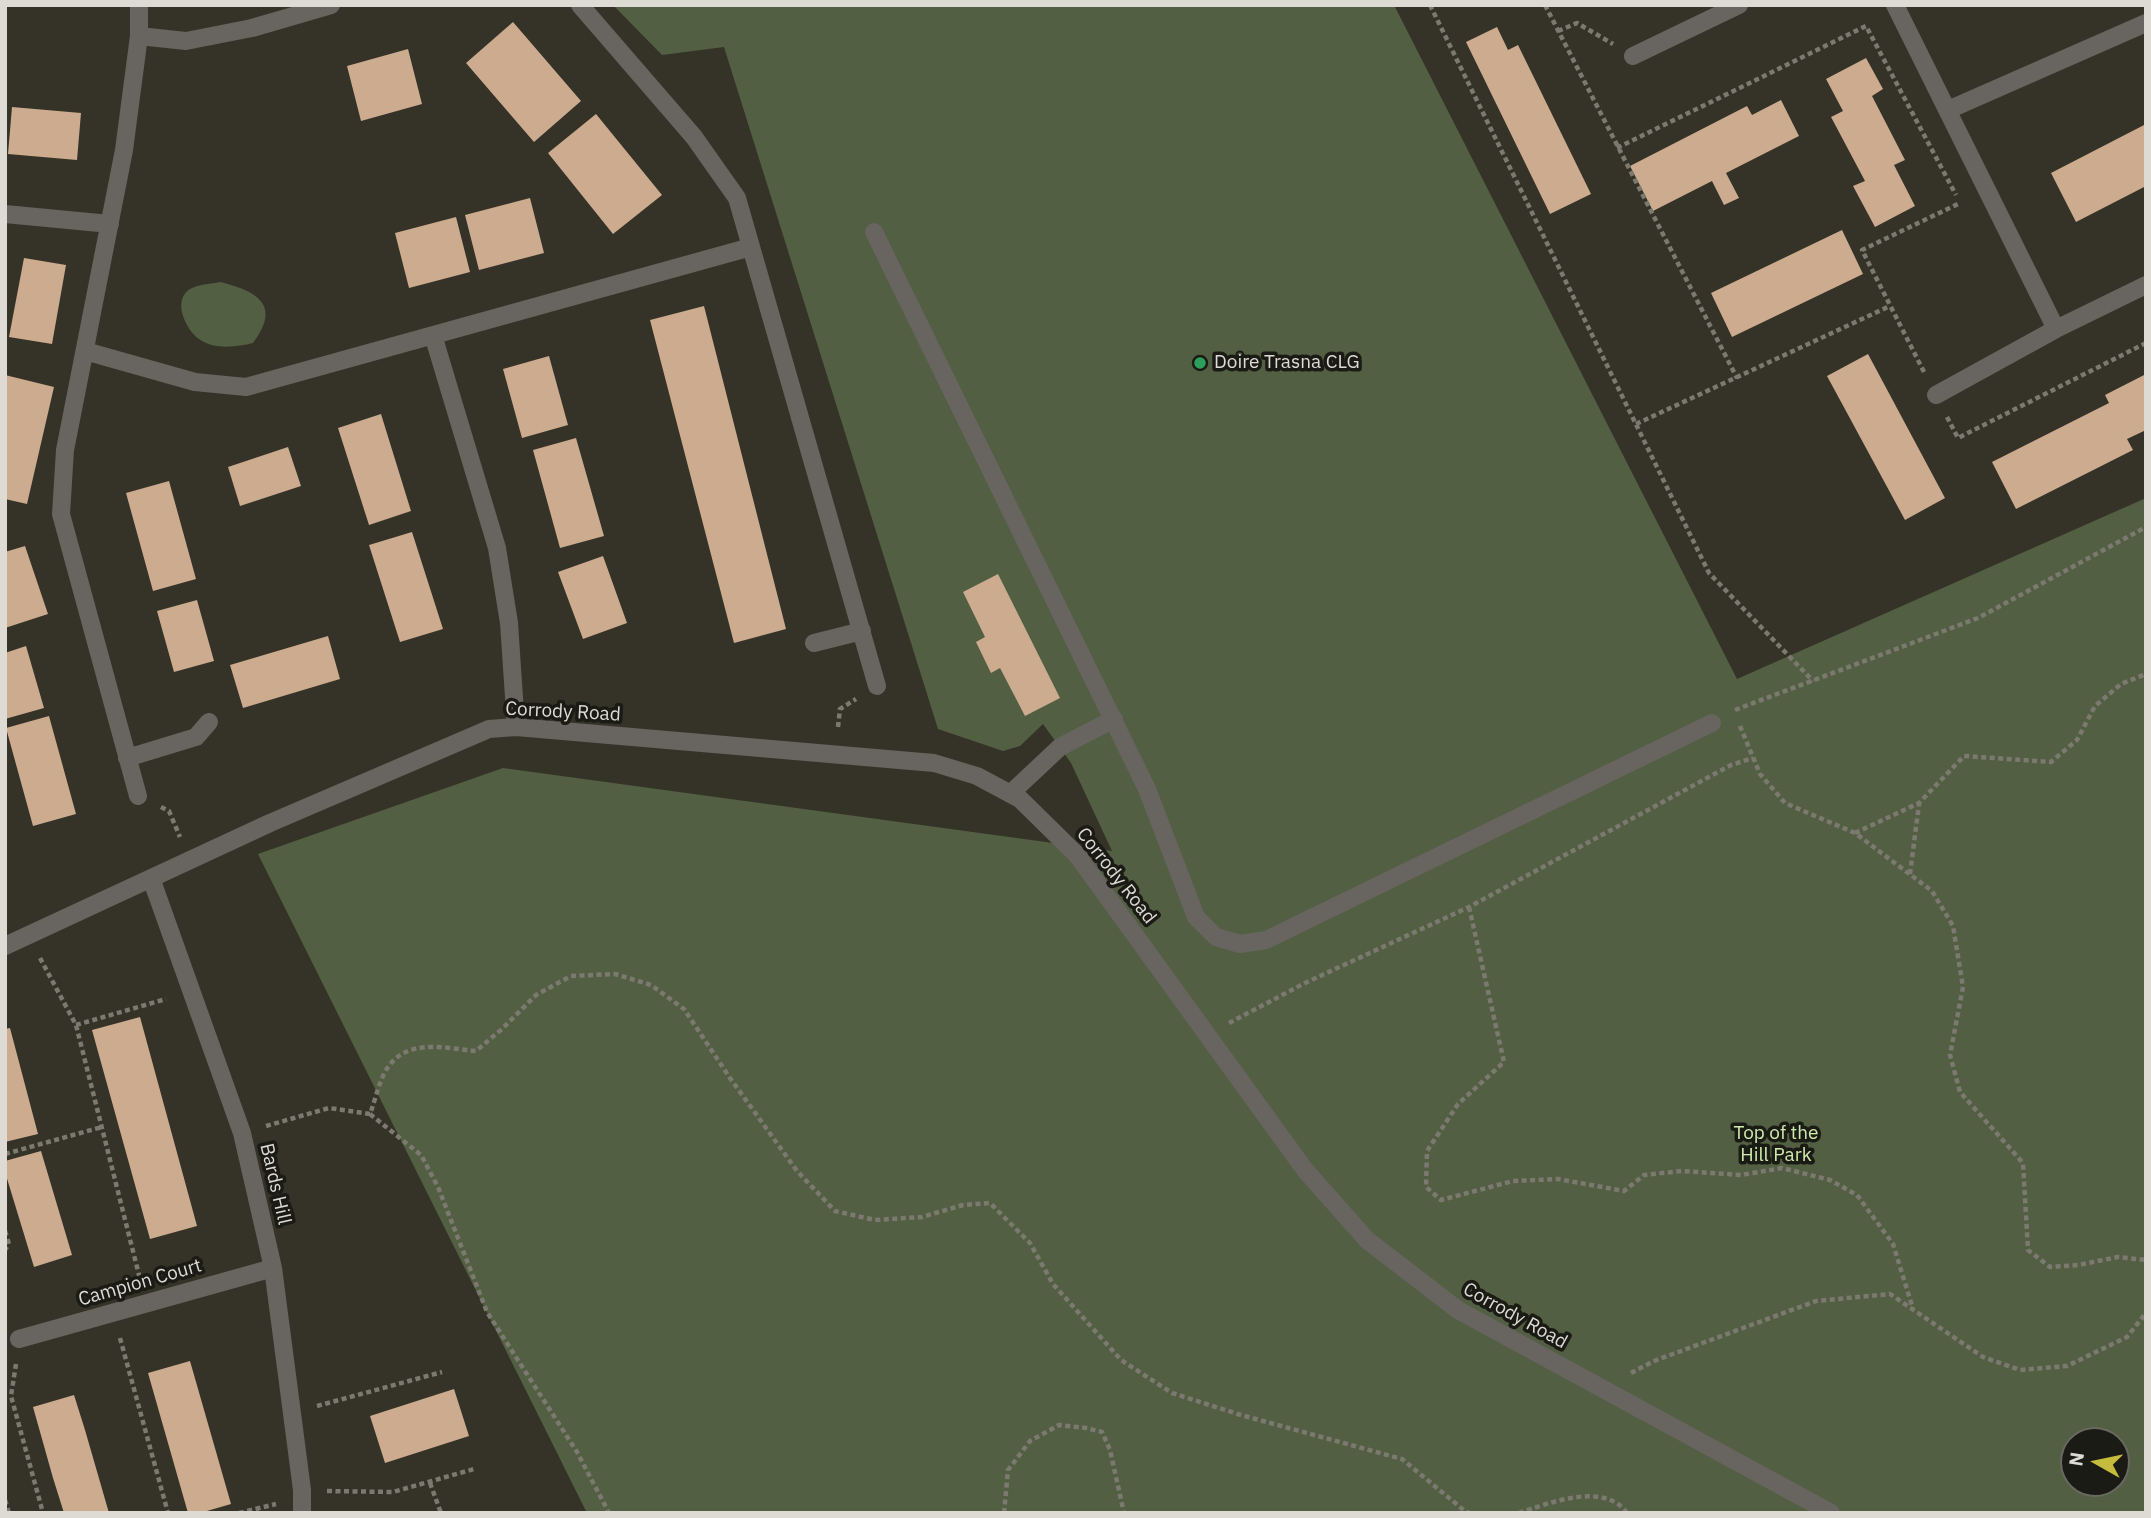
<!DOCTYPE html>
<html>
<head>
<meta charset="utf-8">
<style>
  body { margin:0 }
  #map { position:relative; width:2151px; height:1518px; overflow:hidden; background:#353328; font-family:"IBM Plex Sans",sans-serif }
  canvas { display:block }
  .frame { position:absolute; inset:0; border:7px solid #dddbd4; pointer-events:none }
  .north { position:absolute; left:2060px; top:1427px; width:70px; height:70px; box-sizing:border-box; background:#1b1b15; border:2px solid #696861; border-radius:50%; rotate:279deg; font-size:19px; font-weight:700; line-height:28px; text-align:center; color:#dddbd4 }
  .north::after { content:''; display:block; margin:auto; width:24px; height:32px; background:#c5bc3d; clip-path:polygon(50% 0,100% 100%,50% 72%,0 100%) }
</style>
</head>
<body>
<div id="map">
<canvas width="2151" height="1518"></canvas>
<div class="frame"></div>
<div class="north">N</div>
</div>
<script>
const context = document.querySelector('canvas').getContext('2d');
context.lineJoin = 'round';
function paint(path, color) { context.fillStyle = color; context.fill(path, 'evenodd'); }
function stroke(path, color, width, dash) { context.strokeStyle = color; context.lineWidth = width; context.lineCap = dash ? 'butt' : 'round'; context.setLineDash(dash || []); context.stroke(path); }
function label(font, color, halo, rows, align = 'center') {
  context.font = font + ' "IBM Plex Sans",sans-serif'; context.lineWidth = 7; context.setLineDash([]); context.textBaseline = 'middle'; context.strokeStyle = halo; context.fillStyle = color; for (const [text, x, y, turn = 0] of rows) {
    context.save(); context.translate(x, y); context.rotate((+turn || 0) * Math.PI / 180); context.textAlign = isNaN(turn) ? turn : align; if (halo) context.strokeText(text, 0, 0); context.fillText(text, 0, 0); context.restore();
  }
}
paint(new Path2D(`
  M 613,5 L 1394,5 L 1737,679 L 2146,498 L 2146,1513 L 587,1513 L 258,854 L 503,768 L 1112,851 L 1071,763 L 1043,724 L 1020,746 L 1003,751 L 938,729 L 724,47 L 662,55 ZM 2074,1441 L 2116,1441 L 2116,1483 L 2074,1483 Z
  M 220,282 C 257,291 282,305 253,343 C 236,347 214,350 199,339 C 185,329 171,298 192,288 C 200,284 212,284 220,282 Z`), '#535f42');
paint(new Path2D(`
  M 513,22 L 581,101 L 534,142 L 466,63 Z
  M 1497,27 L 1508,50 L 1518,45 L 1591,194 L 1550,214 L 1466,42 Z
  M 408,49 L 422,104 L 361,121 L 347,66 Z
  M 1866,58 L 1883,89 L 1872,96 L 1905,160 L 1894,165 L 1915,206 L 1875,227 L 1853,186 L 1865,181 L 1831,117 L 1843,111 L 1826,79 Z
  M 1781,100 L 1799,136 L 1726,173 L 1739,198 L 1724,205 L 1712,181 L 1653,211 L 1630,166 L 1747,106 L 1752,115 Z
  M 12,107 L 81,113 L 77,160 L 8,154 Z
  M 596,114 L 662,195 L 613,234 L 548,153 Z
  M 2146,124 L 2146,186 L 2076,222 L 2051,173 Z
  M 530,198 L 544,253 L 479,270 L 465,215 Z
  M 456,217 L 470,272 L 409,288 L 395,233 Z
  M 1842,230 L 1863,274 L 1732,337 L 1711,293 Z
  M 24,258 L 66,265 L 52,344 L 9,337 Z
  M 704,306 L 786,629 L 734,643 L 650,320 Z
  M 1868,354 L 1945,498 L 1905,520 L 1827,376 Z
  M 549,356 L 568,425 L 522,438 L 503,369 Z
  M 2146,374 L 2146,430 L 2127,439 L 2133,450 L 2016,509 L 1992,462 L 2109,403 L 2105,395 Z
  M 5,375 L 54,387 L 27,504 L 5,499 Z
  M 381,414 L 411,511 L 369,525 L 338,428 Z
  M 576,438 L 604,536 L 560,548 L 533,450 Z
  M 288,447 L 301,486 L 240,506 L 228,467 Z
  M 169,481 L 196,579 L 153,591 L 126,493 Z
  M 412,532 L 443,629 L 400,642 L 369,545 Z
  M 25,546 L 48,614 L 5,628 L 5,552 Z
  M 603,556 L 627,623 L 583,639 L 558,572 Z
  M 998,574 L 1060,698 L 1025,716 L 1000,668 L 991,673 L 976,642 L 985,637 L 963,592 Z
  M 197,600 L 214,661 L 174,672 L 157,611 Z
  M 328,636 L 340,679 L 243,708 L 230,665 Z
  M 26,646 L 44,708 L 5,719 L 5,653 Z
  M 49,716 L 76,814 L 33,826 L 6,728 Z
  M 140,1017 L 197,1226 L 150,1239 L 92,1030 Z
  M 10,1028 L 38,1134 L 5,1142 L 5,1029 Z
  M 41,1151 L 72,1255 L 34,1267 L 5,1172 L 5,1161 Z
  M 190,1361 L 231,1504 L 200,1513 L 188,1513 L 148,1373 Z
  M 454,1389 L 469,1436 L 385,1463 L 370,1416 Z
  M 74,1395 L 85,1430 L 109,1513 L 64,1513 L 53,1478 L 33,1407 Z`), '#ccab8f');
stroke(new Path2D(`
  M 1430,5 L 1709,573 L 1813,681
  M 1545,5 L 1737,378
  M 1558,31 L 1577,23 L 1613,44
  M 1617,148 L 1866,26 L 1956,195
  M 1924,372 L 1862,250 L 1960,203
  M 1947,417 L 1958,438 L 2146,343
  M 1636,424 L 1890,306
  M 1735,710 L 1978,618 L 2146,527
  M 1740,726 L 1760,774 L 1785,803 L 1855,833 L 1932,891 L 1953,926 L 1963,987 L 1950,1055 L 1960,1092 L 2023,1163 L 2028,1250 L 2050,1267 L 2078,1265 L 2118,1257 L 2146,1260
  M 838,727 L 840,709 L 856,699
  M 161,807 L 169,811 L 180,837
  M 1855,833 L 1919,803 L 1964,756 L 2051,762 L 2077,740 L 2095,706 L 2121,684 L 2146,674
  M 1910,874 L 1919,804
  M 1469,907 L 1504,1062 L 1458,1104 L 1427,1151 L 1426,1187 L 1441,1200 L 1513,1181 L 1558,1179 L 1624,1191 L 1644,1175 L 1682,1171 L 1741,1175 L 1782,1168 L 1830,1180 L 1857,1195 L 1893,1244 L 1913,1309
  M 40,958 L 76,1025 L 140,1279
  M 1229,1023 L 1305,983 L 1469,907 L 1731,765 L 1753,758
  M 76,1025 L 166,999
  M 370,1114 L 421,1155 L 438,1187 L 487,1312 L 577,1452 L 609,1513
  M 266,1126 L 329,1108 L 370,1114 C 375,1101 378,1085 385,1072 C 404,1037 444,1048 476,1051 L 502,1029 L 536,995 L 571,976 L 615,974 L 651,985 L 684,1009 L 730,1078 L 797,1171 L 835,1211 L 875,1220 L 922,1217 L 963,1205 L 990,1203 L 1030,1243 L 1053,1284 L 1121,1360 L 1172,1393 L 1241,1415 L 1402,1459 L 1466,1512 L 1470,1513
  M 5,1154 L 102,1127
  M 5,1231 L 9,1244 L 5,1250
  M 120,1338 L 168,1513
  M 16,1364 L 11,1396 L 43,1513
  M 1631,1373 L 1654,1361 L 1816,1301 L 1890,1294 L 1983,1357 L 2020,1370 L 2067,1366 L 2127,1337 L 2146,1313
  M 317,1406 L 442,1372
  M 430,1483 L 441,1513
  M 327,1491 L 393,1492 L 474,1469
  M 5,1500 L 9,1513
  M 239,1513 L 276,1504
  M 1004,1513 L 1008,1470 L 1030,1441 L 1059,1425 L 1086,1428 L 1102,1432 L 1110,1450 L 1124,1513
  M 1519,1513 C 1549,1503 1604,1481 1627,1513`), '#7c7a70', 4.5, [5, 3.5]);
stroke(new Path2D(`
  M 580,5 L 694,137 L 737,198 L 877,686
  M 1895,5 L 2056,329
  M 139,36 L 186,41 L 252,28 L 331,5
  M 1633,56 L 1739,5
  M 1948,110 L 2146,23
  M 5,214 L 110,224
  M 874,232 L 1147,789 L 1196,917 L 1216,937 L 1240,944 L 1266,940 L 1712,723
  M 433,335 L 497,548 L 509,623 L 516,727
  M 85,351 L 195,382 L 246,387 L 751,247
  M 1936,395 L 2056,329 L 2146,285
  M 814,643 L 862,631
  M 127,758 L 196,737 L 209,722
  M 1010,794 L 1060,747 L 1114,719
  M 138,796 L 61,514 L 65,450 L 124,150 L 139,36 L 139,5
  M 151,878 L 242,1133 L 273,1268 L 302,1490 L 302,1513
  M 5,946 L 270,823 L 489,729 L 516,727 L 934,763 L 977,776 L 1020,799 L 1077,855 L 1305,1170 L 1367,1240 L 1458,1310 L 1831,1513
  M 19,1339 L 273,1268`), '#686460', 18);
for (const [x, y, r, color] of [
  [1200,363,7,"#2e9e5b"]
]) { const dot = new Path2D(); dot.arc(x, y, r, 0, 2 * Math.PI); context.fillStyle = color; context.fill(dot); stroke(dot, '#1b1b15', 2.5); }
label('19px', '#dddbd4', '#1b1b15', [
  ["Doire Trasna CLG",1214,363]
], 'left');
label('19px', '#dddbd4', '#1b1b15', [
  ["Corrody Road",563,712,3],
  ["Corrody Road",1116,876,52],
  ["Bards Hill",275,1184,77],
  ["Campion Court",140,1283,-16],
  ["Corrody Road",1515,1316,29]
]);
label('19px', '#cfeaad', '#1b1b15', [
  ["Top of the",1776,1134],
  ["Hill Park",1776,1156]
]);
</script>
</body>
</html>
